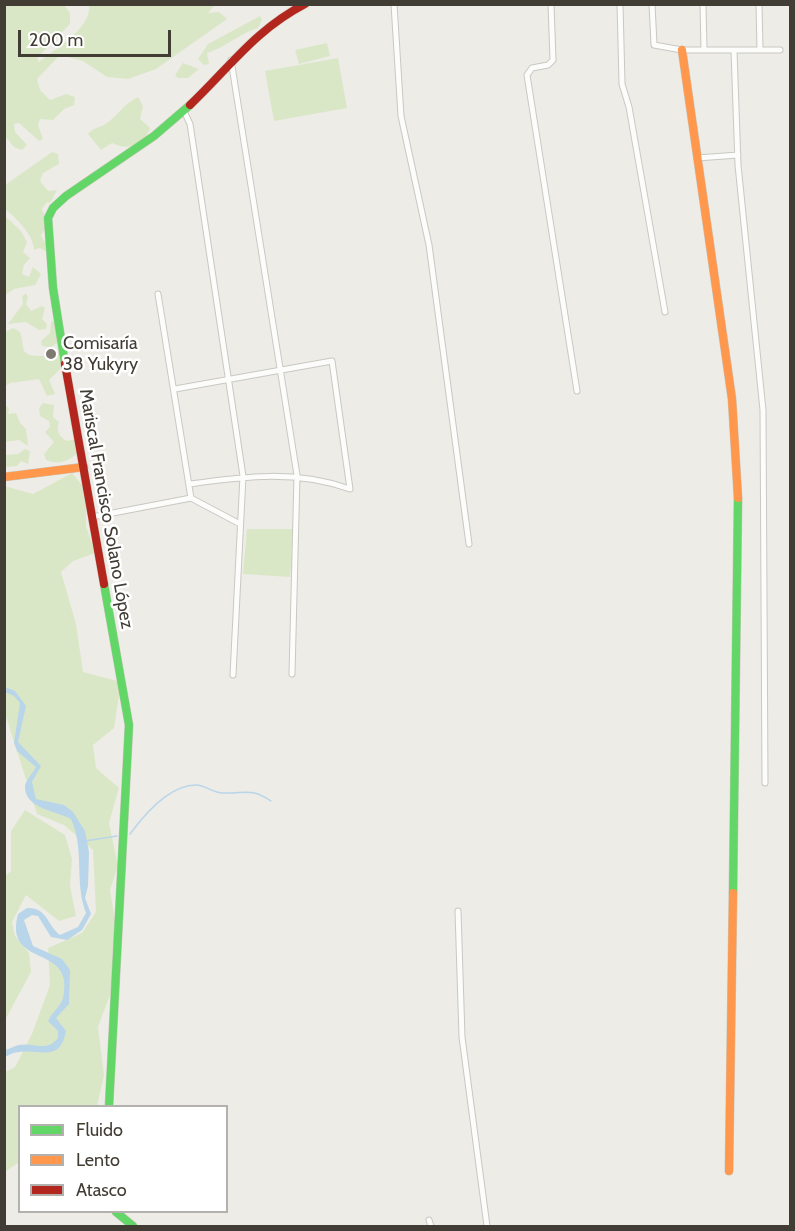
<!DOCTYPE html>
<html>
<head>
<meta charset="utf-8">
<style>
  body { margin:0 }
  #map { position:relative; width:795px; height:1231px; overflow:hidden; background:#edece6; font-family:Cabin,sans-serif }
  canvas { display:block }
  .frame { position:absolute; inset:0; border:6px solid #423d34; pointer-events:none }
  .legend { position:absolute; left:18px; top:1105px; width:210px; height:108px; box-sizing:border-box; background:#fff; border:2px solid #b3b1ae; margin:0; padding:8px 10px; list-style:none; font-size:18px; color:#423d34 }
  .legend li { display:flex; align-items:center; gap:12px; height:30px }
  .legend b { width:30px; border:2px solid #b3b1ae }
  .scale { position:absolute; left:18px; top:30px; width:153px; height:27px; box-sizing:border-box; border:3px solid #423d34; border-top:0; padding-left:8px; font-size:18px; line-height:21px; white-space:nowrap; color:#423d34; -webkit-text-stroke:4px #fff; paint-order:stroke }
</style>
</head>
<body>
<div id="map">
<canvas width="795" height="1231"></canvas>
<div class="frame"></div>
<ul class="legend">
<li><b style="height:8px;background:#63d668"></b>Fluido</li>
<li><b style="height:8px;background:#ff974d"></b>Lento</li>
<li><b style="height:8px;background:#b3261e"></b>Atasco</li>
</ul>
<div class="scale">200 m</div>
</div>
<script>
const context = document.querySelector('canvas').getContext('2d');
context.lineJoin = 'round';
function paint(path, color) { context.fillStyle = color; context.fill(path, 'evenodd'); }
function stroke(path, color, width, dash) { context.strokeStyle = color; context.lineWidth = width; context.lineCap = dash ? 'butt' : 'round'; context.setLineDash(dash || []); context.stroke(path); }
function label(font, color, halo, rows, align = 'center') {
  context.font = font + ' Cabin,sans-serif'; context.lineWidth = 5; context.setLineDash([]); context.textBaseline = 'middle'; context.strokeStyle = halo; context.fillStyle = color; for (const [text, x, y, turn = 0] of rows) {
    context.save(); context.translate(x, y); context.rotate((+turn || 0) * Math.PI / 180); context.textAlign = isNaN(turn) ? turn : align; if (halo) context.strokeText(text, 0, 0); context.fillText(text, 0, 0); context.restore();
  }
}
paint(new Path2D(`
  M 4,5 L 64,5 L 70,13 L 70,24 L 37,58 L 39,62 C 55,49 92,28 89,5 L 215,5 L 208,13 L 219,12 L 227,19 L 156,69 L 128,79 L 107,77 L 83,61 L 60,55 L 37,79 L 40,90 L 50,100 L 66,94 L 75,97 L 74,105 L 64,109 L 53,120 L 40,119 L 38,125 L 43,139 L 39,141 L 19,123 L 14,124 L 15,132 L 27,145 L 22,150 L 14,147 L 5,136 Z
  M 260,16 L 262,20 L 258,28 C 239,34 226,47 207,53 L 209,64 L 204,65 L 198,59 L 208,44 Z
  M 327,43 L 330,56 L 299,64 L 295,50 Z
  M 338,58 L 347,108 L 274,121 L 265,71 Z
  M 183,63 L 199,69 L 188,78 L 178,78 L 175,75 Z
  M 138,97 L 143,106 L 140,119 L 150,128 C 144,146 128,151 112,143 L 101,150 L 88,134 C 93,128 98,128 104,125 C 117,117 123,104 138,97 Z
  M 52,152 L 58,154 L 59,164 L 43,173 L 40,181 L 48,191 L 57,190 L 50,203 L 47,202 L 42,209 L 48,225 L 41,235 L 49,250 L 47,252 L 40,248 L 34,250 C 34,235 16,218 5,209 L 5,185 Z
  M 5,216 L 21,231 L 27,242 L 23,252 L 30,258 L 24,265 L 22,274 L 29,277 L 33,267 L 41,274 L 35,285 L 14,289 L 5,295 Z
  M 26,293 L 28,298 L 26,304 L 31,311 L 42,306 L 45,308 L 42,319 L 47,324 L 46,329 L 39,330 L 26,322 L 8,324 L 23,304 L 22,297 Z
  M 54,321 L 58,326 L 59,342 L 51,347 L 42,346 L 41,341 L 50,333 L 51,322 Z
  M 13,328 L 20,332 C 26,351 18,356 44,356 L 46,360 L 51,361 L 55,353 L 61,350 L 63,366 L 49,380 L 55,394 L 47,396 L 39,379 L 10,383 L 5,386 L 4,333 Z
  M 4,403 L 9,409 L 8,414 L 16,413 L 20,423 L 26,429 L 28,446 L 19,440 L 5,442 Z
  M 43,403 L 54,405 L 53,417 L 59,422 C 56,431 59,437 67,441 L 76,439 L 83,441 L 84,447 C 72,458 63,467 46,460 L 44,454 L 54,442 L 45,432 L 50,427 L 49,421 L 40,416 L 39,408 Z
  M 25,449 L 30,451 L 28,464 L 21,461 L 17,466 L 5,467 L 5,455 L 18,454 Z
  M 72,473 L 86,490 L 86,526 L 95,553 L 73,561 L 61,572 L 76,624 L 83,672 L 121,682 L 114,728 L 93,745 L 96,768 L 119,788 L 109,823 L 118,866 L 110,890 L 119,945 L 114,984 L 98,1027 L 104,1075 L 97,1106 L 20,1106 L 19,1162 L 5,1172 L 5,1072 L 15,1067 L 32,1034 L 50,985 L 48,948 L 82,933 L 96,912 L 93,850 L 64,825 L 37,814 L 5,713 L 4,486 L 33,494 Z
  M 247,529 L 295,529 L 290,577 L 243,574 Z
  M 25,810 L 65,835 L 72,859 L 70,886 L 76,916 L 59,921 L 26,895 L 12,922 L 15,936 L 29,953 L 31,972 L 5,1020 L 5,876 L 11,871 L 11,831 Z`), '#dae7c7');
paint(new Path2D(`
  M 5,687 L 15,691 L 26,706 L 18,742 L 41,766 L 32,782 L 36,799 L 64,805 L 73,812 L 85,831 L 89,852 L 88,886 L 85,898 L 91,914 L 82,930 L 67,940 L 51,937 L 38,916 L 32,915 L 24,920 L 33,946 L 62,959 L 70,970 L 69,1004 L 56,1018 L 66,1031 C 60,1063 41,1049 19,1052 C 14,1052 9,1055 5,1057 L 5,1050 C 10,1049 14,1046 19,1045 C 35,1042 46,1053 58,1038 L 58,1031 L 48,1021 C 52,1012 61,1006 63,998 C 76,942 3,970 18,914 L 27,908 C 47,907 47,925 60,935 L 78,927 L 86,913 C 74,883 85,850 71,819 C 57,811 26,809 25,788 C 24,782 33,773 36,767 L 17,751 L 14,743 L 20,703 L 14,696 L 5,692 Z`), '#b8d5ea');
stroke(new Path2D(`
  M 130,834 C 144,815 169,785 196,785 C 205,785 213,793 223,793 C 245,794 250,787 271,801
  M 85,841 L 117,836`), '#b8d5ea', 1.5);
const street = new Path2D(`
  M 394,4 L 401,116 L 429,245 L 469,544
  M 551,4 L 553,60 L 548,65 L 532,68 L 527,75 L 577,391
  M 620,4 L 622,84 L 629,107 L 665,312
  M 652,4 L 654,45 L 682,50 L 780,50
  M 703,4 L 704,50
  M 759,4 L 760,50
  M 734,50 L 738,165 L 763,410 L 765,783
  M 231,60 L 297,475 L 292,674
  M 184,111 L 190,124 L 243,476 L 233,675
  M 697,158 L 738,155
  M 158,294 L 191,498
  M 175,389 L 332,361 L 350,489 C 295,470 247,476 190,484
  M 92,517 L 191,498 L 240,524
  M 458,911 L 462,1037 L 487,1226
  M 429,1220 L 431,1226`);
const fast = new Path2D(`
  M 65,364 L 53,288 L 48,218 L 53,208 L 66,196 L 154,136 L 190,105
  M 104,584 L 129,725 L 109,1106
  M 733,893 L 738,498
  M 116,1212 L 133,1226`);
const slow = new Path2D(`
  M 682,50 L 732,399 L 738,498
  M 4,477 L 84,467
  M 729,1171 L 733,893`);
const jam = new Path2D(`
  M 190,105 C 230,67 255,30 305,4
  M 65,364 L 104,584`);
stroke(street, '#c9c8c2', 7);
stroke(fast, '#ccc9be', 9);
stroke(slow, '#ccc9be', 9);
stroke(jam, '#ccc9be', 9);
stroke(street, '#fcfcfb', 5);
stroke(fast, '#63d668', 8);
stroke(slow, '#ff974d', 8);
stroke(jam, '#b3261e', 8);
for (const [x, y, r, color] of [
  [51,354,6,"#7e7a72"]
]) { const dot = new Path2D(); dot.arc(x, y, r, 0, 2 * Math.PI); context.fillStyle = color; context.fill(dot); stroke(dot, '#fff', 2); }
label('18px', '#423d34', '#fff', [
  ["Comisaría",63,344],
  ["38 Yukyry",63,365]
], 'left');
label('18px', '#423d34', '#fff', [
  ["Mariscal Francisco Solano López",106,509,80]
]);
</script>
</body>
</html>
